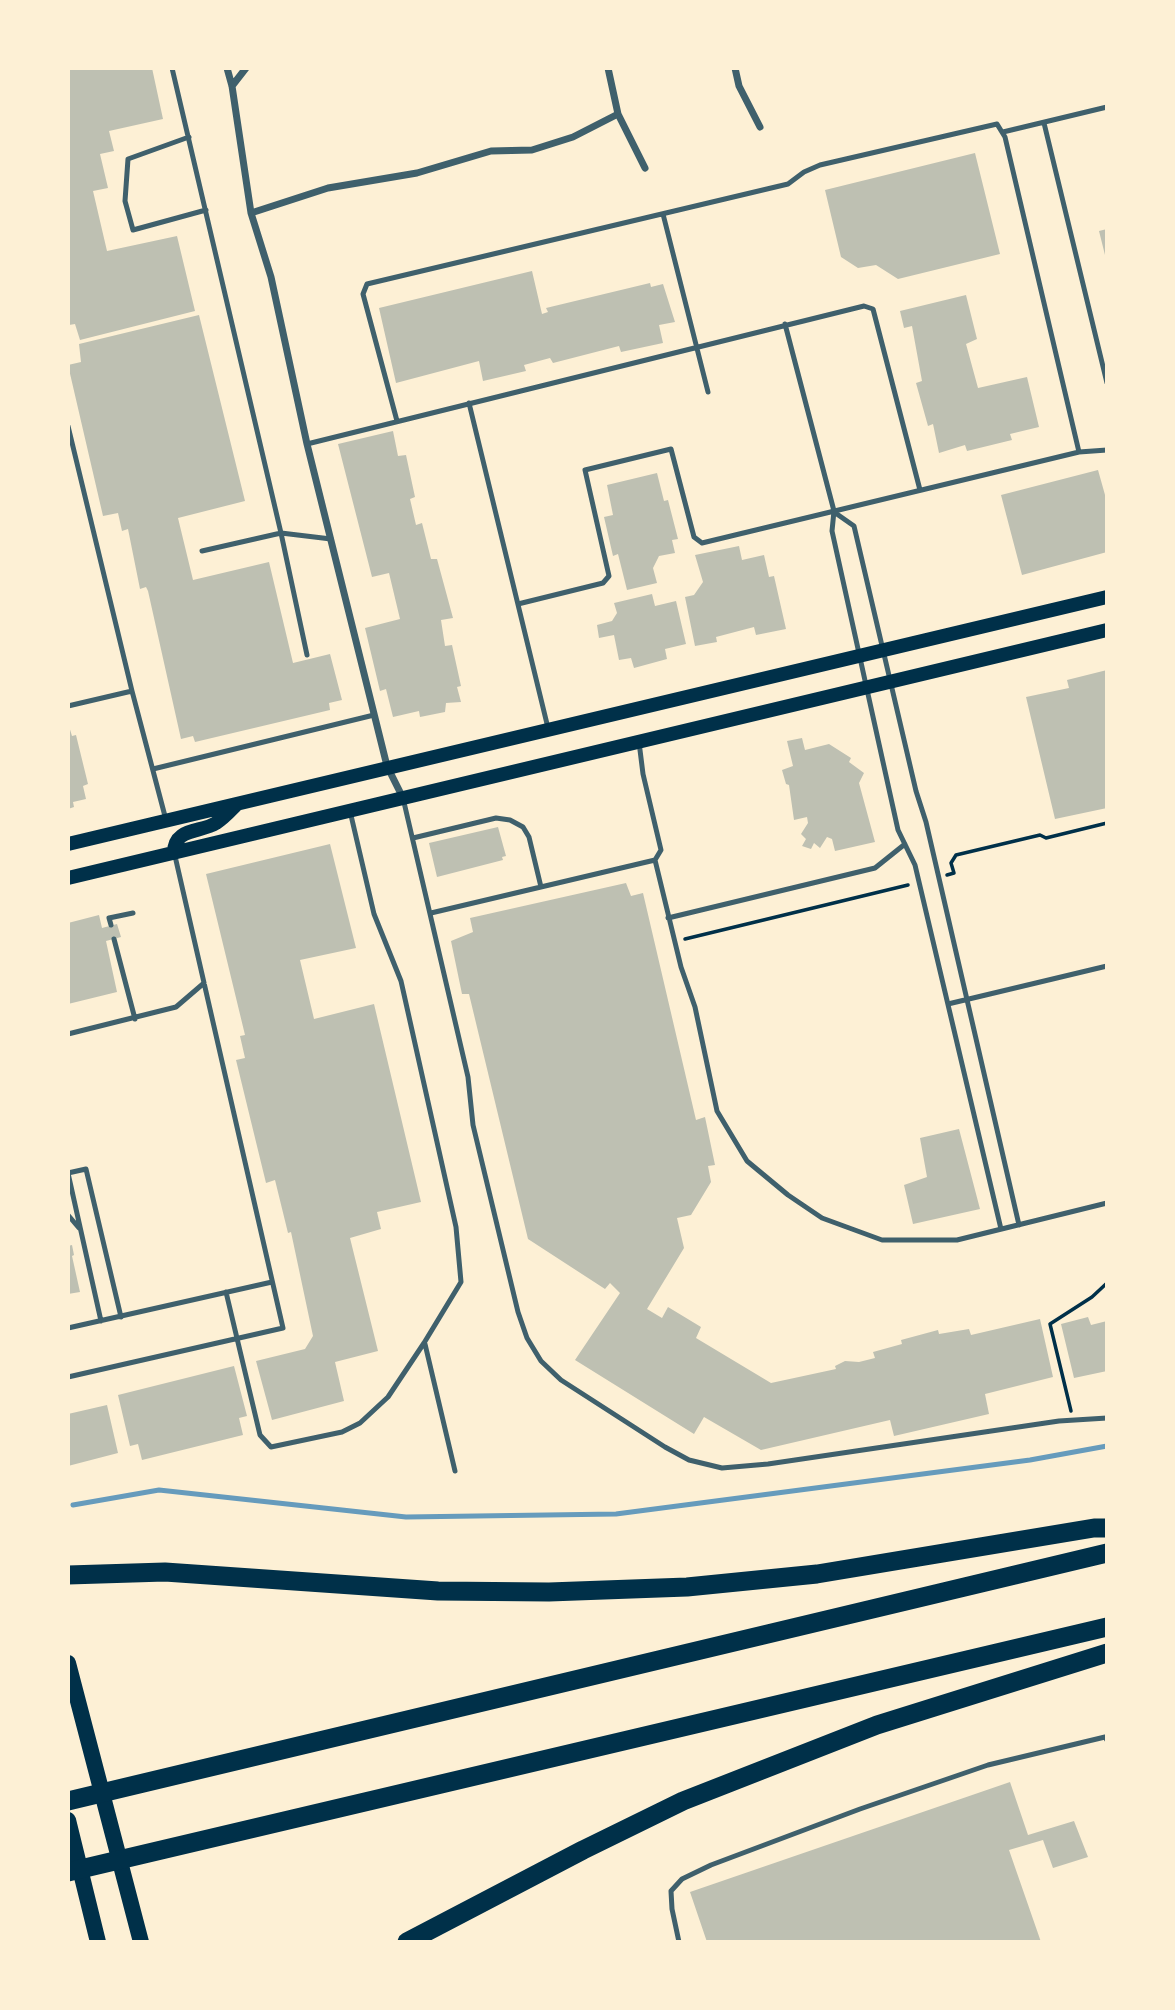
<!DOCTYPE html>
<html>
<head>
<meta charset="utf-8">
<style>
  body { margin:0 }
  #map { position:relative; width:1175px; height:2010px; overflow:hidden; background:#fdf0d5; font-family:Karla,sans-serif }
  canvas { display:block }
  .frame { position:absolute; inset:0; border:70px solid #fdf0d5; pointer-events:none }
</style>
</head>
<body>
<div id="map">
<canvas width="1175" height="2010"></canvas>
<div class="frame"></div>
</div>
<script>
const context = document.querySelector('canvas').getContext('2d');
context.lineJoin = 'round';
function stroke(path, color, width, dash) { context.strokeStyle = color; context.lineWidth = width; context.lineCap = dash ? 'butt' : 'round'; context.setLineDash(dash || []); context.stroke(path); }
function paint(path, color) { context.fillStyle = color; context.fill(path, 'evenodd'); }
stroke(new Path2D(`
  M 73,1505 L 159,1490 L 406,1517 L 616,1514 L 1030,1460 L 1107,1446`), '#669bbc', 5);
paint(new Path2D(`
  M 68,68 L 152,68 L 163,119 L 109,131 L 114,151 L 100,154 L 108,188 L 93,191 L 107,251 L 177,236 L 195,311 L 80,340 L 75,324 L 69,325 Z
  M 975,153 L 1000,254 L 898,279 L 876,265 L 858,268 L 841,257 L 825,190 Z
  M 1107,229 L 1107,259 L 1106,259 L 1099,231 Z
  M 532,271 L 542,314 L 548,312 L 546,308 L 650,283 L 651,287 L 663,284 L 675,322 L 659,325 L 663,343 L 621,352 L 619,346 L 553,363 L 550,358 L 524,365 L 526,371 L 483,381 L 479,361 L 396,383 L 379,308 Z
  M 966,295 L 977,339 L 966,344 L 978,388 L 1027,377 L 1039,427 L 1010,434 L 1012,440 L 967,451 L 965,445 L 939,453 L 933,424 L 928,426 L 916,383 L 922,381 L 912,326 L 904,328 L 900,311 Z
  M 199,315 L 245,501 L 178,518 L 193,580 L 269,562 L 293,663 L 330,654 L 342,700 L 329,703 L 330,710 L 195,742 L 193,736 L 181,739 L 148,591 L 146,587 L 140,589 L 128,529 L 122,531 L 118,513 L 103,516 L 68,365 L 81,362 L 79,344 Z
  M 393,431 L 398,456 L 406,455 L 415,497 L 410,499 L 416,525 L 422,523 L 431,559 L 437,559 L 453,618 L 441,620 L 445,646 L 452,645 L 461,686 L 457,687 L 461,702 L 446,703 L 445,712 L 420,717 L 419,711 L 393,717 L 386,689 L 380,691 L 365,628 L 400,619 L 389,573 L 372,577 L 338,444 Z
  M 1098,470 L 1107,502 L 1107,552 L 1022,575 L 1001,495 Z
  M 657,473 L 664,501 L 668,500 L 678,539 L 672,540 L 675,553 L 659,556 L 653,568 L 657,583 L 627,590 L 618,554 L 613,556 L 604,517 L 613,515 L 607,485 Z
  M 739,546 L 742,560 L 764,555 L 769,577 L 774,576 L 786,629 L 756,635 L 754,627 L 716,637 L 717,642 L 695,646 L 685,597 L 694,595 L 703,582 L 695,555 Z
  M 652,594 L 655,606 L 676,601 L 686,644 L 665,649 L 667,659 L 634,668 L 631,658 L 619,660 L 614,635 L 599,638 L 597,625 L 612,621 L 617,613 L 614,603 Z
  M 1107,670 L 1107,808 L 1055,819 L 1026,697 L 1069,688 L 1067,680 Z
  M 68,723 L 72,736 L 76,735 L 88,784 L 83,786 L 86,799 L 73,802 L 74,807 L 68,809 Z
  M 802,738 L 805,750 L 829,744 L 851,758 L 849,762 L 864,773 L 859,783 L 875,842 L 835,851 L 832,839 L 827,837 L 820,848 L 814,843 L 811,849 L 802,846 L 806,839 L 801,834 L 808,823 L 807,817 L 794,820 L 789,785 L 786,784 L 782,770 L 793,766 L 787,741 Z
  M 498,827 L 506,856 L 502,857 L 503,860 L 437,877 L 429,843 Z
  M 330,844 L 356,948 L 300,960 L 314,1019 L 374,1004 L 421,1202 L 377,1212 L 381,1229 L 350,1238 L 378,1351 L 335,1362 L 344,1401 L 272,1420 L 256,1361 L 305,1349 L 313,1336 L 291,1232 L 288,1233 L 275,1180 L 266,1183 L 236,1060 L 245,1058 L 240,1036 L 245,1035 L 206,874 Z
  M 626,883 L 631,896 L 643,893 L 696,1120 L 705,1117 L 715,1165 L 708,1166 L 711,1182 L 691,1215 L 677,1218 L 684,1248 L 647,1309 L 662,1318 L 668,1307 L 701,1327 L 696,1338 L 771,1383 L 836,1369 L 835,1366 L 845,1361 L 859,1362 L 875,1358 L 873,1352 L 902,1344 L 901,1340 L 938,1330 L 939,1334 L 969,1329 L 971,1335 L 1040,1319 L 1053,1377 L 985,1394 L 989,1414 L 894,1436 L 890,1420 L 761,1450 L 704,1417 L 694,1434 L 575,1360 L 620,1293 L 610,1283 L 605,1289 L 528,1239 L 469,994 L 462,994 L 451,941 L 473,932 L 470,918 Z
  M 99,915 L 102,928 L 117,924 L 121,937 L 106,941 L 117,992 L 68,1004 L 68,923 Z
  M 959,1129 L 980,1209 L 913,1224 L 904,1185 L 927,1177 L 920,1138 Z
  M 72,1245 L 74,1255 L 72,1256 L 80,1292 L 68,1294 L 68,1246 Z
  M 1088,1317 L 1091,1325 L 1107,1321 L 1107,1371 L 1074,1378 L 1061,1324 Z
  M 234,1366 L 247,1416 L 239,1418 L 243,1435 L 142,1460 L 138,1444 L 130,1446 L 118,1395 Z
  M 107,1405 L 118,1453 L 68,1466 L 68,1414 Z
  M 1010,1782 L 1028,1835 L 1074,1821 L 1088,1857 L 1053,1868 L 1043,1840 L 1009,1850 L 1041,1942 L 707,1942 L 690,1892 Z`), '#bec0b2');
stroke(new Path2D(`
  M 947,875 L 954,873 L 951,863 L 956,855 L 1040,835 L 1046,838 L 1107,823
  M 685,939 L 908,885
  M 1071,1411 L 1050,1324 L 1092,1297 L 1107,1283`), '#003049', 3.5);
stroke(new Path2D(`
  M 172,68 L 281,533 L 331,539
  M 1044,123 L 1107,383
  M 1003,132 L 1107,107
  M 189,137 L 128,159 L 125,201 L 133,230 L 206,210
  M 663,214 L 708,392
  M 785,324 L 834,511 L 832,531 L 898,830 L 915,865 L 1001,1229
  M 469,403 L 548,728
  M 397,421 L 363,294 L 367,284 L 788,184 L 804,172 L 820,165 L 997,124 L 1005,137 L 1079,452
  M 68,426 L 132,691 L 166,820
  M 307,444 L 864,306 L 873,309 L 920,490
  M 834,512 L 854,526 L 916,791 L 926,822 L 1019,1225
  M 202,551 L 281,533 L 307,655
  M 518,604 L 603,583 L 609,576 L 585,470 L 671,449 L 694,537 L 702,543 L 1079,452 L 1107,450
  M 68,706 L 132,691
  M 639,742 L 643,774 L 661,850 L 655,860 L 681,967 L 695,1007 L 717,1111 L 747,1161 L 788,1195 L 822,1218 L 882,1240 L 957,1240 L 1107,1203
  M 153,769 L 374,715
  M 403,798 L 468,1077 L 473,1125 L 518,1312 L 527,1338 L 541,1361 L 561,1380 L 665,1447 L 689,1460 L 722,1468 L 768,1464 L 1059,1421 L 1107,1418
  M 413,838 L 496,818 L 510,820 L 523,827 L 529,837 L 541,887
  M 431,913 L 655,860
  M 668,918 L 875,868 L 905,844
  M 111,925 L 109,918 L 133,913
  M 114,939 L 135,1019
  M 948,1004 L 1107,966
  M 68,1034 L 176,1007 L 204,983
  M 68,1215 L 79,1228
  M 226,1292 L 260,1435 L 271,1447 L 342,1432 L 360,1423 L 388,1397 L 424,1343 L 461,1282 L 456,1227 L 401,981 L 374,914 L 350,811
  M 101,1321 L 68,1173 L 86,1169 L 121,1317
  M 68,1328 L 272,1282
  M 425,1344 L 455,1471
  M 68,1377 L 283,1328 L 175,856
  M 679,1942 L 672,1909 L 671,1891 L 682,1879 L 711,1865 L 860,1809 L 988,1765 L 1105,1737 L 1107,1740`), '#3f606c', 5);
stroke(new Path2D(`
  M 227,68 L 232,86 L 251,213 L 271,277 L 307,444 L 387,766 L 403,798
  M 608,68 L 618,114 L 645,168
  M 735,68 L 739,86 L 760,127
  M 232,86 L 246,68
  M 251,213 L 328,188 L 417,173 L 491,151 L 532,150 L 573,137 L 618,114`), '#3f606c', 7);
stroke(new Path2D(`
  M 68,844 L 1107,597
  M 174,853 C 174,827 201,833 216,823 C 224,818 231,810 237,804
  M 68,878 L 1107,630`), '#003049', 14);
stroke(new Path2D(`
  M 68,1663 L 141,1942
  M 68,1820 L 98,1942`), '#003049', 16);
stroke(new Path2D(`
  M 68,1575 L 165,1572 L 438,1591 L 549,1592 L 687,1587 L 817,1574 L 1094,1528 L 1107,1528
  M 68,1801 L 1107,1553
  M 68,1872 L 1107,1627
  M 407,1942 L 583,1850 L 683,1801 L 877,1725 L 1107,1653`), '#003049', 19);
</script>
</body>
</html>
